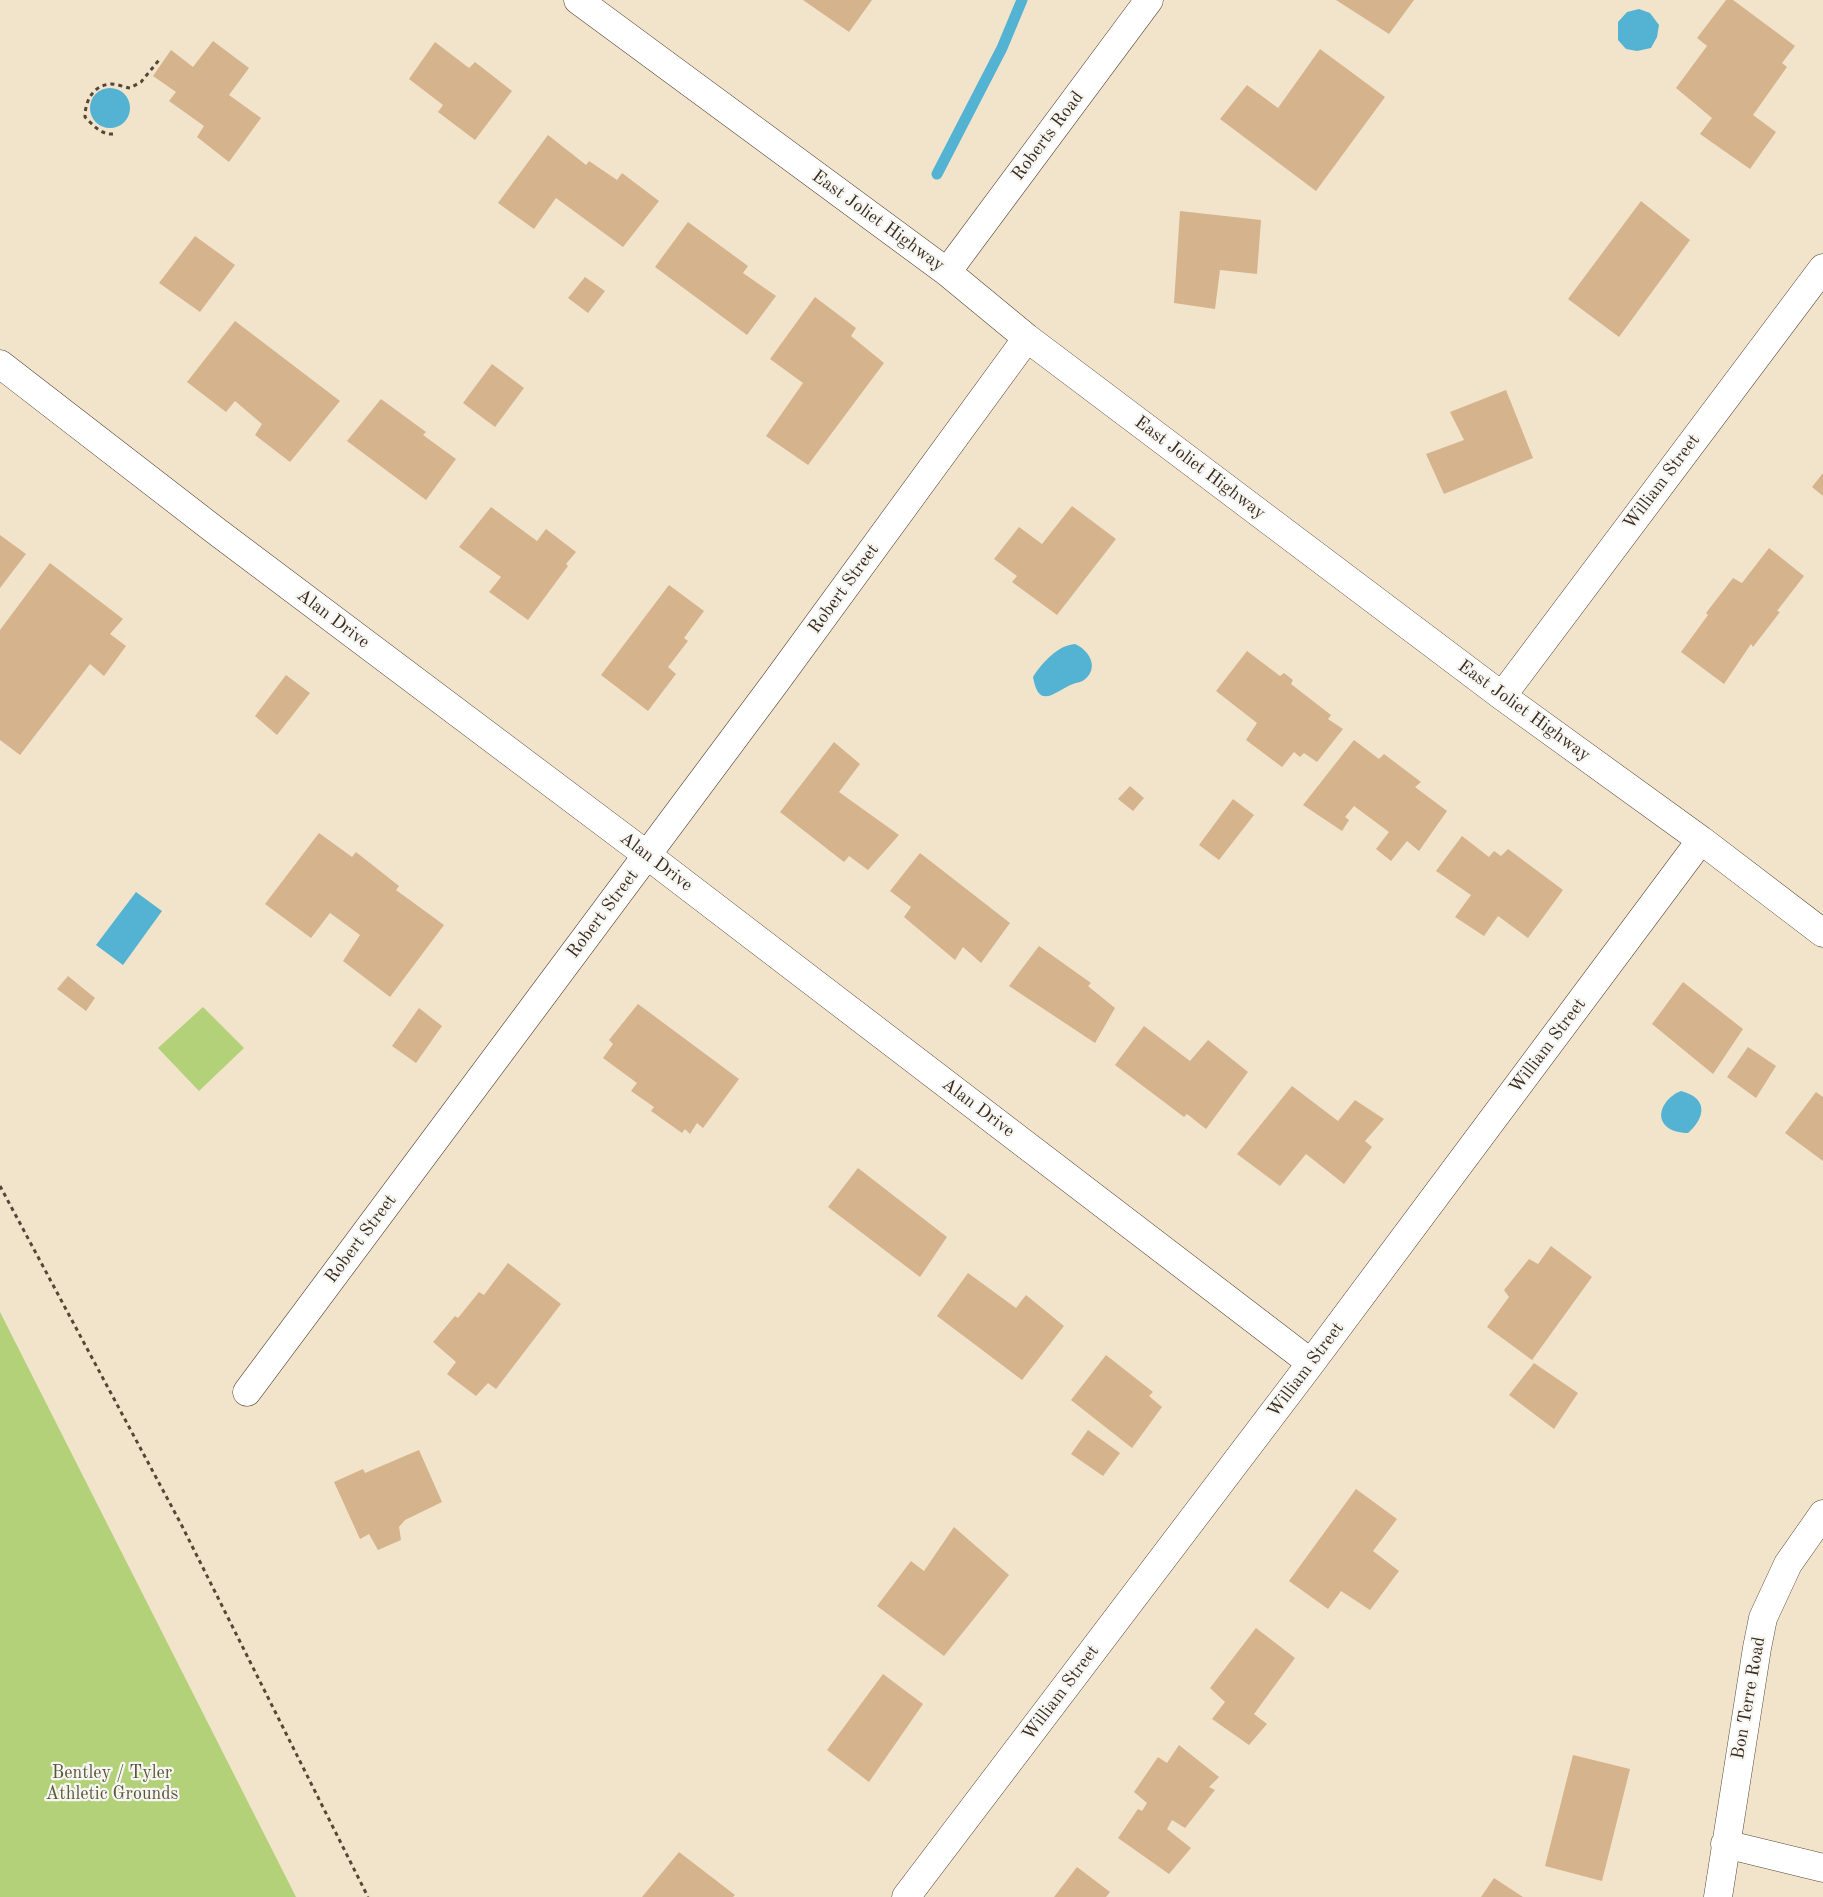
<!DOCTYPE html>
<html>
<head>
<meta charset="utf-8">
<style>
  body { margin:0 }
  canvas { display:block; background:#f1e4cb }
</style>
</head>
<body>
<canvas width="1823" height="1897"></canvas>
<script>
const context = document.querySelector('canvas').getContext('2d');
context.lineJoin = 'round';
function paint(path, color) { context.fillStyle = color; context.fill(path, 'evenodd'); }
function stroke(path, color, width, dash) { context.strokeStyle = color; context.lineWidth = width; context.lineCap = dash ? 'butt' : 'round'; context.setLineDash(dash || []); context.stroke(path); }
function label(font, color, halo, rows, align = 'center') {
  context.font = font + ' "Old Standard TT",serif'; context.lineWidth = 4.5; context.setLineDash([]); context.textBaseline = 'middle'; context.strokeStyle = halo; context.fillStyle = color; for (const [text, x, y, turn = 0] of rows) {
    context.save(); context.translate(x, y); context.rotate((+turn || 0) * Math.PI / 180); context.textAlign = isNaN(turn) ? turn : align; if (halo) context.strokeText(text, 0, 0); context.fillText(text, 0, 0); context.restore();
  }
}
paint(new Path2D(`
  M 203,1007 L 244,1048 L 199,1091 L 158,1048 Z
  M 0,1312 L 296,1897 L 0,1897 Z`), '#b3d178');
paint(new Path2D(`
  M 1639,9 L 1650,13 L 1659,25 L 1657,37 L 1651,48 L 1637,51 L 1626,49 L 1618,40 L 1618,22 L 1627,12 Z
  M90 108a20 20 0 1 1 40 0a20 20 0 1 1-40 0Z
  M 1075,644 C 1089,650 1100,668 1084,680 C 1080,683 1077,682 1073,684 C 1056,690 1039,712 1033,677 C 1042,663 1058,645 1075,644 Z
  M 136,892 L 162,911 L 123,965 L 96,945 Z
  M 1681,1091 C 1708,1098 1706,1117 1688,1133 C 1680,1133 1670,1131 1665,1125 C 1654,1112 1669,1095 1681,1091 Z`), '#54b3d3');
stroke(new Path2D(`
  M 937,174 L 1002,48 L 1022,0`), '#54b3d3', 11);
paint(new Path2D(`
  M 803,0 L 872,0 L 849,32 Z
  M 1336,0 L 1414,0 L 1389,34 Z
  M 1726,0 L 1733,0 L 1795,46 L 1782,63 L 1787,67 L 1753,115 L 1776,132 L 1750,169 L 1700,134 L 1712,118 L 1676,88 L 1707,46 L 1697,38 Z
  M 213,41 L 249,68 L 229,95 L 261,118 L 229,162 L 197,137 L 204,126 L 169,101 L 176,92 L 153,76 L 171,50 L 193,67 Z
  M 435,42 L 469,68 L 475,62 L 512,91 L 475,140 L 438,112 L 443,105 L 409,79 Z
  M 1320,49 L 1385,97 L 1316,191 L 1220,119 L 1247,85 L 1278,108 Z
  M 548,135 L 586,165 L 589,161 L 617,180 L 622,173 L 659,201 L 623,247 L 556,198 L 534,229 L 498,203 Z
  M 1641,201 L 1690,240 L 1619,337 L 1568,299 Z
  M 1180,211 L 1261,220 L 1257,274 L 1220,270 L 1215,309 L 1174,303 Z
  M 688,222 L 748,266 L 743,273 L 776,296 L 747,335 L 655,267 Z
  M 195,236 L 235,265 L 200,312 L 159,283 Z
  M 585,277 L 605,291 L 588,313 L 568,298 Z
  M 815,297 L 856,328 L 851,336 L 884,363 L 808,465 L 766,436 L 803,383 L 770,359 Z
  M 235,321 L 340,401 L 290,462 L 255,435 L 262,424 L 235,401 L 226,412 L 187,382 Z
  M 492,364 L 524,388 L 495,427 L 463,403 Z
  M 1506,390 L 1533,458 L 1444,494 L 1426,454 L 1464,440 L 1450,412 Z
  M 381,399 L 426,432 L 423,435 L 456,459 L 426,500 L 347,441 Z
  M 1823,473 L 1823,496 L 1812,487 Z
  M 1072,506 L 1116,539 L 1057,615 L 1012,582 L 1017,576 L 994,559 L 1019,527 L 1042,544 Z
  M 491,507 L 537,541 L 546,529 L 576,552 L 566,564 L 568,566 L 528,620 L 489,592 L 501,577 L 459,547 Z
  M 0,535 L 26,554 L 0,588 Z
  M 1769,548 L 1804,576 L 1777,611 L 1780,612 L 1753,647 L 1751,644 L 1724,684 L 1681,652 L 1708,615 L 1706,613 L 1733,578 L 1742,583 Z
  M 50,563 L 123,619 L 110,634 L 126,646 L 104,676 L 90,664 L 20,755 L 0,740 L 0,630 Z
  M 669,585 L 704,611 L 684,638 L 688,641 L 668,667 L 676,674 L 648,711 L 601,675 Z
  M 1247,651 L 1280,676 L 1284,673 L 1293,680 L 1291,684 L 1331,715 L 1328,719 L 1343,729 L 1317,762 L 1304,753 L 1300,757 L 1294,752 L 1282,767 L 1246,740 L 1257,723 L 1216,691 Z
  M 286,675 L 310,693 L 277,735 L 255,716 Z
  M 1354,740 L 1379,759 L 1384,754 L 1421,782 L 1415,787 L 1447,811 L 1419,851 L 1407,841 L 1391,861 L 1376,849 L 1389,832 L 1354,806 L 1345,817 L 1349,820 L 1342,831 L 1303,805 Z
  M 834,742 L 860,764 L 839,792 L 899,835 L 868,870 L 849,856 L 844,862 L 780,812 Z
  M 1130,786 L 1144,798 L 1133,811 L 1118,799 Z
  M 1233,799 L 1254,815 L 1219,860 L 1199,845 Z
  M 319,833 L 352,857 L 356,852 L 399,886 L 396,890 L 444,925 L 390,997 L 343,961 L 360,935 L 330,913 L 311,938 L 265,904 Z
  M 1462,836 L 1489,857 L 1494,851 L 1501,856 L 1508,849 L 1563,890 L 1528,938 L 1498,916 L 1484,936 L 1455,917 L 1471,895 L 1436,871 Z
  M 920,853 L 1010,923 L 981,963 L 963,947 L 955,960 L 904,917 L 911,907 L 890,891 Z
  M 1039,946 L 1091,983 L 1088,986 L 1115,1008 L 1095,1043 L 1009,986 Z
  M 68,976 L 95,998 L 86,1011 L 57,989 Z
  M 1683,982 L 1743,1029 L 1713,1074 L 1652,1024 Z
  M 638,1004 L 739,1079 L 703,1128 L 697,1123 L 690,1134 L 685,1129 L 682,1133 L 651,1111 L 654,1107 L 631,1091 L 637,1083 L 603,1058 L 613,1044 L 609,1040 Z
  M 419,1008 L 442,1026 L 416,1063 L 392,1046 Z
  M 1144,1026 L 1190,1061 L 1208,1040 L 1248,1072 L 1206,1129 L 1187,1114 L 1184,1117 L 1115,1065 Z
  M 1748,1047 L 1776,1066 L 1756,1098 L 1727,1077 Z
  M 1292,1086 L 1338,1121 L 1355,1100 L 1384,1119 L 1365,1141 L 1372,1147 L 1344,1184 L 1306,1154 L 1280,1186 L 1237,1154 Z
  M 1816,1092 L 1823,1097 L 1823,1161 L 1785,1133 Z
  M 858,1168 L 947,1237 L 920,1277 L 828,1207 Z
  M 1551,1246 L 1592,1277 L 1532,1360 L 1487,1327 L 1509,1297 L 1504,1290 L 1529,1259 L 1538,1264 Z
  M 508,1263 L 561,1304 L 496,1389 L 488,1383 L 476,1396 L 447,1374 L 456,1362 L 433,1342 L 455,1316 L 458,1318 L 479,1292 L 484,1295 Z
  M 968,1273 L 1016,1308 L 1026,1295 L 1064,1326 L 1022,1380 L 937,1316 Z
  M 1106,1355 L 1153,1392 L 1149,1396 L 1162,1407 L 1132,1448 L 1071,1400 Z
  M 1534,1363 L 1578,1393 L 1554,1429 L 1509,1395 Z
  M 1088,1430 L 1120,1453 L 1103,1476 L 1071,1454 Z
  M 419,1450 L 442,1502 L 405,1520 L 399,1527 L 401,1540 L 378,1550 L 369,1534 L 360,1539 L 334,1482 L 363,1469 L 365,1473 Z
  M 1356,1489 L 1397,1519 L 1373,1551 L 1399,1571 L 1370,1610 L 1341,1591 L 1328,1609 L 1289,1581 Z
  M 954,1527 L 1009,1575 L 944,1656 L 877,1606 L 911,1561 L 924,1571 Z
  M 1256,1628 L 1295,1658 L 1254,1714 L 1267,1724 L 1249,1745 L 1212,1719 L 1225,1702 L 1210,1688 Z
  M 883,1674 L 923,1704 L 869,1782 L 827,1750 Z
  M 1179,1745 L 1219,1777 L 1209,1787 L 1215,1790 L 1185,1828 L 1172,1820 L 1167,1829 L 1191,1848 L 1169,1874 L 1118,1838 L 1138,1809 L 1142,1811 L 1147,1803 L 1134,1792 L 1158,1757 L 1167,1763 Z
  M 1573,1755 L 1630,1769 L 1602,1881 L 1545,1866 Z
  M 679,1852 L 735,1895 L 733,1897 L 642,1897 Z
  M 1077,1867 L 1110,1892 L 1106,1897 L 1054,1897 Z
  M 1494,1878 L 1523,1897 L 1481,1897 Z`), '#d5b38c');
const minor = new Path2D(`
  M 578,0 L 947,272 L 1027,338 L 1502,696 L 1701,840 L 1823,933
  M 947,272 L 1149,0
  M 0,364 L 216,531 L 647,855 L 1311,1363
  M 1502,696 L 1823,268
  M 247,1392 L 775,683 L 1027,338
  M 1725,1844 L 1823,1868
  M 906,1897 L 1311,1363 L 1701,840
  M 1718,1897 L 1757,1648 L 1763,1618 L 1788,1564 L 1823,1514`);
stroke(minor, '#564638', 29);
stroke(new Path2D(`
  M 113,134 C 101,135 93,125 85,117 C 85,101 93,85 111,84 C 117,84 124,87 130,88 L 141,82 L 159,60
  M 0,1186 L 181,1524 L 368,1897`), '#564638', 3, [4, 4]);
stroke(minor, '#fff', 28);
label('18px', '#3b2a1e', '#f6f6f2', [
  ["Roberts Road",1048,136,-53],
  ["East Joliet Highway",878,221,36],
  ["East Joliet Highway",1200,468,37],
  ["William Street",1662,482,-53],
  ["Robert Street",844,589,-54],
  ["Alan Drive",333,619,37],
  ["East Joliet Highway",1524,711,36],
  ["Alan Drive",656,862,37],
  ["Robert Street",603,914,-53],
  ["William Street",1548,1046,-53],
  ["Alan Drive",978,1108,37],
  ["Robert Street",361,1239,-53],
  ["William Street",1306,1370,-53],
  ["William Street",1061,1693,-53],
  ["Bon Terre Road",1749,1698,-80]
]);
label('18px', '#595434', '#f6f6f2', [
  ["Bentley / Tyler",112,1773],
  ["Athletic Grounds",112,1794]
]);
</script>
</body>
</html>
